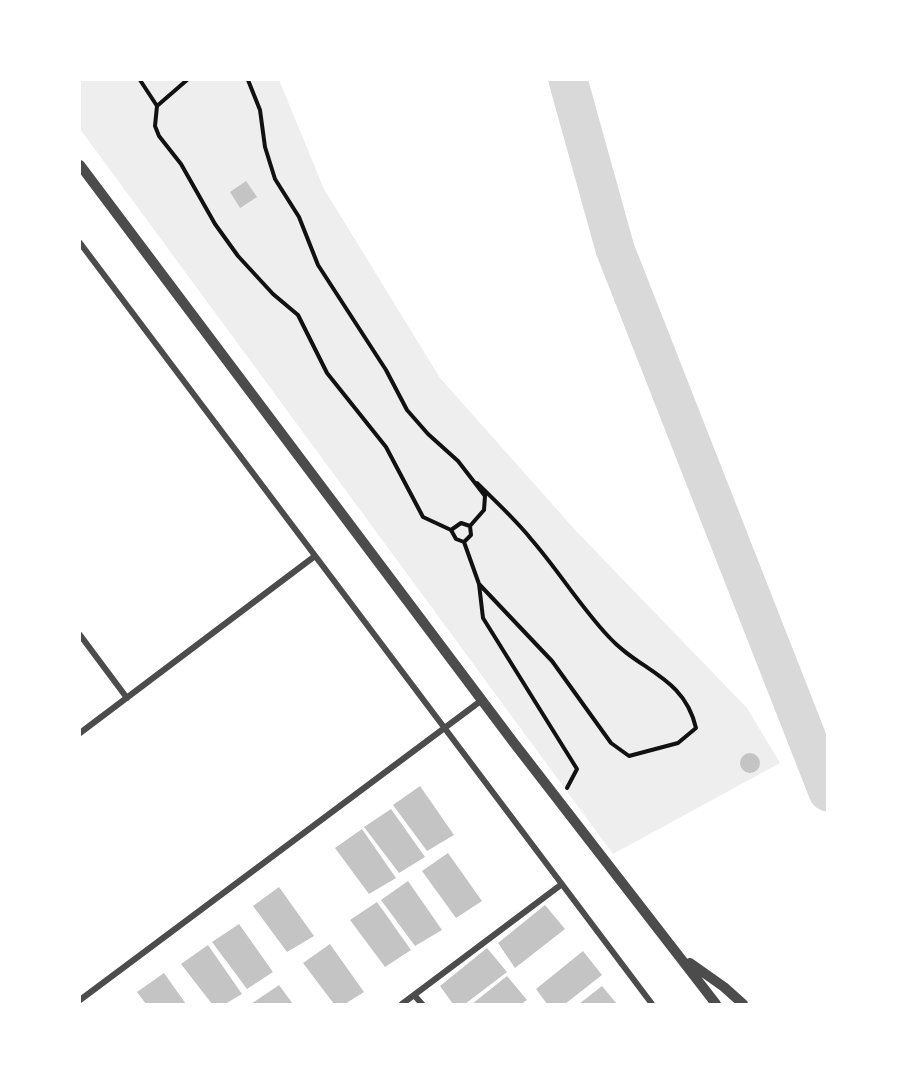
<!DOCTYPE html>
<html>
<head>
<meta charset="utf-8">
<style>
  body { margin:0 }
  #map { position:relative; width:907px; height:1084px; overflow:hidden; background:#fff; font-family:Helvetica,sans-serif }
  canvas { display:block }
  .frame { position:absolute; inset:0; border:81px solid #fff; pointer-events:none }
</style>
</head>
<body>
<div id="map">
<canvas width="907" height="1084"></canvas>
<div class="frame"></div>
</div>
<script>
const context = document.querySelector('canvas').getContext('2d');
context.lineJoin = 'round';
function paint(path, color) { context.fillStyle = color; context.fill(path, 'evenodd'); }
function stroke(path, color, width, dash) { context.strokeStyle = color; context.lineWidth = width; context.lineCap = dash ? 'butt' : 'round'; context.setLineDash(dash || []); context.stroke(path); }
paint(new Path2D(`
  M 80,80 L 279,80 L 324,189 L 440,378 L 577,532 L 747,708 L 780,763 L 613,854 L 80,129 Z`), '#eee');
stroke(new Path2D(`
  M 568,80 L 615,249 L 828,792`), '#d9d9d9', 39);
paint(new Path2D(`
  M 246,181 L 257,197 L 240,208 L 230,192 Z
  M740 763a10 10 0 1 1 20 0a10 10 0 1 1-20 0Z
  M 420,786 L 454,835 L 427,851 L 393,805 Z
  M 391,809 L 425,857 L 399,873 L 364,827 Z
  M 362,829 L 396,878 L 369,894 L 335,848 Z
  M 448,853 L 482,901 L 456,918 L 422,871 Z
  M 408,881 L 442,930 L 415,946 L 381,900 Z
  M 279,887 L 314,936 L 287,952 L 253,906 Z
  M 377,902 L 411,950 L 385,967 L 350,920 Z
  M 545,905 L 565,929 L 515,968 L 498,943 Z
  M 239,924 L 273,972 L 247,989 L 212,942 Z
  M 330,944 L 364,992 L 345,1004 L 334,1004 L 303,963 Z
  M 208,945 L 242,994 L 225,1004 L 212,1004 L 181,964 Z
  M 487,948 L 507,972 L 465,1004 L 453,1004 L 440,986 Z
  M 583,951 L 602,975 L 565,1004 L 547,1004 L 536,989 Z
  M 164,973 L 186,1004 L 146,1004 L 137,992 Z
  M 507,976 L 527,1000 L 521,1004 L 472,1004 Z
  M 279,985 L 293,1004 L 251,1004 Z
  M 602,986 L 617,1004 L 579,1004 Z`), '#c4c4c4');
stroke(new Path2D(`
  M 140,80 L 157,106 L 155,126 L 159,136 L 181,164 L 215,224 L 238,256 L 273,294 L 298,315 L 327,373 L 386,447 L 423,517 L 451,530 L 456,539 L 464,542 L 479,584 L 483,618 L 577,769 L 567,788
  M 248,80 L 260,110 L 265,147 L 275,179 L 299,217 L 318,265 L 386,370 L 407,410 L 428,434 L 458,461 L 485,496 L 484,510 L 470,526 L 471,535 L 464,542
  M 157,106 L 187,80
  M 477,483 C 495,501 515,519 531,539 C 558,570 580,606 608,636 C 639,671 684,676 696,728 L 678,743 L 629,756 L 611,743 L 552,661 L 479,584
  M 451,530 L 461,523 L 470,526`), '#111', 4);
stroke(new Path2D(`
  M 80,243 L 652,1004
  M 80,635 L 127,698
  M 80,733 L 315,556
  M 414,995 L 422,1004
  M 80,1000 L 482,700
  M 402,1004 L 562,884`), '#4c4c4c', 6);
stroke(new Path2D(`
  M 80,165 L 514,743 L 716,1004
  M 690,963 L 724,987 L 743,1004`), '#4c4c4c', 10);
</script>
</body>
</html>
